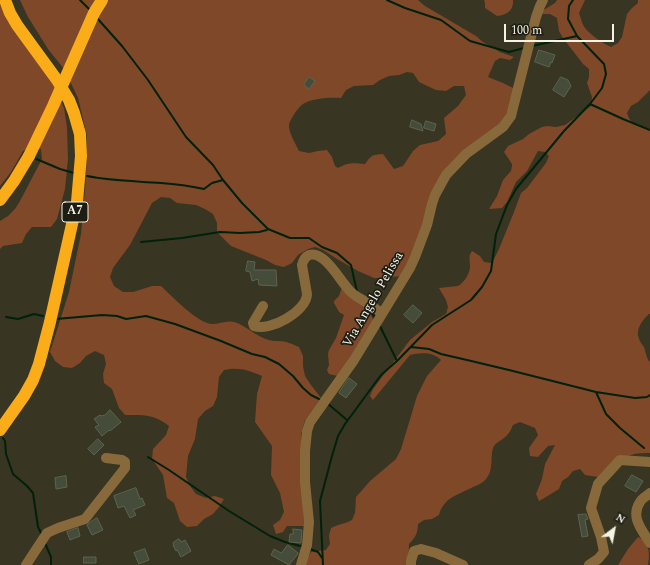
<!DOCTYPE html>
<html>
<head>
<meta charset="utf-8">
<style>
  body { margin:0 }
  #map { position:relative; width:650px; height:565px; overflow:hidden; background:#383522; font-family:Spectral,serif }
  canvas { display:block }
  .north { position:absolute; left:594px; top:509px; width:40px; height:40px; -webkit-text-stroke:3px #1e1d14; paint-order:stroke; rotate:32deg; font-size:11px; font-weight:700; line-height:16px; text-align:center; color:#f4f3e6 }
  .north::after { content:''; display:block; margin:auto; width:14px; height:18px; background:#f4f3e6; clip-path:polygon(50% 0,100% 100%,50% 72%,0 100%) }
  .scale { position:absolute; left:504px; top:24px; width:110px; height:18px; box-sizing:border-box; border:2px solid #f4f3e6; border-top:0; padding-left:5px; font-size:12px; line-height:14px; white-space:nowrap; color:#f4f3e6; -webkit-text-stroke:3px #1e1d14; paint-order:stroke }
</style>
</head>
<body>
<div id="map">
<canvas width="650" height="565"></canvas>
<div class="north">N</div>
<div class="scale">100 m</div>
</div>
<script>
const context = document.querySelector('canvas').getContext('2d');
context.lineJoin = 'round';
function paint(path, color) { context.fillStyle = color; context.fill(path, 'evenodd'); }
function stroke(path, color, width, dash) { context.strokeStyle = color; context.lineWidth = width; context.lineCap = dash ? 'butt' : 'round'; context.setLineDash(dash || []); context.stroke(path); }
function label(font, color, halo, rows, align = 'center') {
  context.font = font + ' Spectral,serif'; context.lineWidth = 3.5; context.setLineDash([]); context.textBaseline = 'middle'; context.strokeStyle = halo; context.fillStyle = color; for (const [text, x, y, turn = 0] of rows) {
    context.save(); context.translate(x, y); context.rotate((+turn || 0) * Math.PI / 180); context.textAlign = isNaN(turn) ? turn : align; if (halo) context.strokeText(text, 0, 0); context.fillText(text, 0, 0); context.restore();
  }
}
paint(new Path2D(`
  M 20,0 L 418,0 L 425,6 L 476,36 L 483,42 L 500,52 L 514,57 L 510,60 L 500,58 L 495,61 L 488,77 L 503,83 L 515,89 L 504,121 L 456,158 L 422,228 L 407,266 L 401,276 L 383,278 L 374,278 L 358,271 L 337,259 L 323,250 L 315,247 L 308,249 L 298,255 L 292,263 L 284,267 L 275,265 L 266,260 L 231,246 L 217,232 L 217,223 L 213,214 L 205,209 L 196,205 L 177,203 L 170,198 L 161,197 L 152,203 L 130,245 L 113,268 L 110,277 L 114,286 L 123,292 L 133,292 L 152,286 L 161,286 C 172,296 197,323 212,324 C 219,324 227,320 234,322 C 246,325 256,337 269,340 C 272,341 275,341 278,341 C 286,341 292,344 299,347 L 303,356 L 303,366 L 305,376 L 311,385 L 321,398 L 305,420 L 301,434 L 304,526 L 287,526 L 283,532 L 276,534 L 273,525 L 280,520 L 284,512 L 280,493 L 271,475 L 272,446 L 255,422 L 257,394 L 262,376 C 247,370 240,367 224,370 L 219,377 L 217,397 L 213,406 L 205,411 L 198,419 L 195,439 L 188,456 L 186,477 L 190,486 L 196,494 L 206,498 L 215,496 L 224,499 L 219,507 L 213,514 L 204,519 L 197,526 L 187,527 L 180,521 L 174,503 L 167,498 L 163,475 L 152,459 L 153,449 L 166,435 L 169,426 C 154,414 144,415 125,415 L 119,408 L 112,389 L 104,383 L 103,374 L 106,364 L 104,355 L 95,351 L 86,356 L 80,363 L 72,368 L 63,367 L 55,361 L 50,352 L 69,292 L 81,234 L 86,178 L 87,136 L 78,98 L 64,69 L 48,49 L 28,17 ZM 407,72 L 413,73 L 419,82 L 436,90 L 446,91 L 454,86 L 464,86 L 466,95 L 458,106 L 444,118 L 446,134 L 438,141 L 420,145 L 413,151 L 403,166 L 394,169 L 383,154 C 371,155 372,155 365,164 C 353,163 349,162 338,168 L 335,166 L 332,157 L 327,150 L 318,151 L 309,153 L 299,151 C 296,144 288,132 289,124 C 290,121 293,116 295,113 C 297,110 300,106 303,104 C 312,98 331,97 341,98 L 346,90 L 354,86 L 373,85 L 380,80 L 389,76 L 399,75 Z
  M 484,0 L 513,0 C 514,10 507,15 497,16 L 485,8 L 485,3 Z
  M 557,0 L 585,0 L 579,13 C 581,18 582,24 585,28 C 592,36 602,43 611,47 L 618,43 L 622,37 L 627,14 L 632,8 L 638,3 L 638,0 L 650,0 L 650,90 L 638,102 L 631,106 L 627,113 C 631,126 637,126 650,129 L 650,314 L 649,314 C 642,320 635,330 639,339 C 640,342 642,344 644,347 C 646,352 646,358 650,362 L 650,453 C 644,453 637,453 631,455 C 620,459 606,469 598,477 L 585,475 L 580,469 L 573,471 L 568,477 L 562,481 L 559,489 L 546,497 L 539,501 L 536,494 L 542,479 L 545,464 L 555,445 L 548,446 L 538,457 L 530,456 L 529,448 L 538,435 L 535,428 L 520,422 L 513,425 C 511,430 509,434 504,438 C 500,441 495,443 493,448 C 490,458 494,470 486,479 C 483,483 478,485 473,487 C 458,495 444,497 439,515 L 432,519 L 424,520 L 418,524 C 418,533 415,538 409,544 L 408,565 L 304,565 L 311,552 L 326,550 L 330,544 L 329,536 L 331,528 C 338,524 345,524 352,520 L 355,513 L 356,497 L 370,481 L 396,459 L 401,449 L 417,396 L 427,376 L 441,360 C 434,352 420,352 410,355 L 373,400 L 370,396 L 373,389 L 410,340 L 432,322 L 446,314 L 448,307 L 446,300 L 439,288 L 458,286 C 464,283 470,273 470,267 C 470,261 468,256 472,251 L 480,256 L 484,262 L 492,263 L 499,249 L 514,212 L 521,193 L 527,188 L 546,163 L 549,156 L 545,152 L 538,151 L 527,171 L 516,182 L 507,202 L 502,208 L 489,209 L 497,196 L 503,180 L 511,171 L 512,166 L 512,164 L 504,152 L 508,146 L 523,139 L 529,134 L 542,127 L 547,126 L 556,127 L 565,125 L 591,106 L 592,97 L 587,83 L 589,77 L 589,69 L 583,64 L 563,38 L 559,31 L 557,18 L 550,14 L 542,14 L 542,11 L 555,3 Z
  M 0,5 L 53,84 L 64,108 L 67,127 L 68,159 L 65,189 L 57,219 L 51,227 L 32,227 L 26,234 L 22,243 L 3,246 L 0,249 L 0,221 L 8,216 L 15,209 L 20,201 L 42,159 L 41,149 L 32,148 L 23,151 L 11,172 L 0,186 Z
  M 342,287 L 359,300 L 371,315 L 374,322 L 338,376 L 329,374 L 327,370 L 329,365 L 328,354 L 329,350 L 336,338 L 344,315 L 339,312 L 334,303 L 334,301 L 339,296 Z
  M 638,537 C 650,542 650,554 648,565 L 618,565 L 628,549 Z`), '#7f4828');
stroke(new Path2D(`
  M 80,0 L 90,10
  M 387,0 L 405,8 L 441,20 L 470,41 L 509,52 L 524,48
  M 97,18 L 122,46 L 148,80 L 186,137 L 213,165 L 223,180 L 242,203 L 268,229 L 290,238 L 309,238 L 322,247 L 337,253 L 351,265 L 357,292
  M 532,46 L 577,36
  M 590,104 L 623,119 L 650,130
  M 34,158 L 60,169 L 74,173
  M 87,176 C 112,181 136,181 161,183 C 175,184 190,186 204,189 L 212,183 L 223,180
  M 141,242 L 182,238 L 220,232 L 240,233 L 259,232 L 267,230
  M 369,309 L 376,319
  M 6,317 L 18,319 L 34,314 L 43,316
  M 56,319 L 102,315 L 117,316 L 126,319 L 146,316 L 175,324 L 221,341 L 252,354 L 265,357 L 279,364 L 293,376 L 303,388 L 311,395 L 321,400
  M 379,324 L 397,361
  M 411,347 L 429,349 L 441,354 L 467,360 L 509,370 L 596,392 L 635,398 L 647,397 L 650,395
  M 596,392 L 606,414 L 620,428 L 644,448
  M 327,403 L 347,420
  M 3,438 L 5,441 L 6,454 L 13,474 L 27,486 L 33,493 L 38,527 L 42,535
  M 148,457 L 169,470 L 229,511 L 270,536 L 285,542 L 304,547
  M 45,543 L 51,557 L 51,565
  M 310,549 L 318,552 L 322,558
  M 323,565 L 320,501 L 332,456 L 338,436 L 345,424 L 381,375 L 397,361 L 432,325 L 471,300 L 482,287 L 491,271 L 496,234 L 507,205 L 516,189 L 564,131 L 590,104 L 602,88 L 606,74 L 604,64 L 577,36 L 568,19 L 569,6 L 573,0`), '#00210a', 2);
const building = new Path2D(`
  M 539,50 L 555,55 L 552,63 L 551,62 L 549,67 L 535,62 Z
  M 309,77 L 315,81 L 309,89 L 304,85 Z
  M 561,77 L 568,80 L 571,86 L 564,97 L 553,90 Z
  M 412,120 L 421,124 L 423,131 L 410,127 Z
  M 426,121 L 436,124 L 434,131 L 424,128 Z
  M 248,261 L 255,262 L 254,270 L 276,270 L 277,286 L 259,285 L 258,279 L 252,281 L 250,272 L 246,271 Z
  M 413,305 L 422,313 L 413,323 L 404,315 Z
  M 349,378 L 357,384 L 346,398 L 339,393 Z
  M 110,410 L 121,422 L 110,431 L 109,430 L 102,436 L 95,427 L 99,425 L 94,419 L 100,415 L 101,416 L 105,415 Z
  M 98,439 L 104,445 L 94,455 L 88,449 Z
  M 632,475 L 643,481 L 636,492 L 625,486 Z
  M 66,476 L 67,487 L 56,489 L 55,478 Z
  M 136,488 L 140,499 L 142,498 L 145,505 L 133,510 L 136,515 L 130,518 L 124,506 L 118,508 L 114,496 Z
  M 585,514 L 586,514 L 588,519 L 585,520 L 588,536 L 582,537 L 578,515 Z
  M 97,518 L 103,530 L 92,535 L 87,525 Z
  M 78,528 L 80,536 L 70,540 L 67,532 Z
  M 293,529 L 302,530 L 301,543 L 289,542 L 290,534 L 293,534 Z
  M 179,539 L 181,542 L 185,540 L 191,551 L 181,557 L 177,550 L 176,551 L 173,545 L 174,545 L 173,543 Z
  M 288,545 L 298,553 L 297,555 L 289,565 L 271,555 L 274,549 L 281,553 Z
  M 145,549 L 149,560 L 139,564 L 134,553 Z
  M 84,557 L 96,557 L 96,563 L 84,563 Z`);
paint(building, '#454d3a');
stroke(building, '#5c6450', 1);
stroke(new Path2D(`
  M 263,306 L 253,323 L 254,326 C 270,332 307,311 307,294 L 302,265 C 303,261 305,257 309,255 C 325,250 341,283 351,292 C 356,297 362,299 367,303 C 372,306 377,310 382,313
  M 650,493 C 647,496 642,498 640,502 C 630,517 642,530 650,543
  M 26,565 L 47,533 L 58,528 L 85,519 L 125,468 L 125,462 L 122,460 L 106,458
  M 301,565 L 307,545 L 309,522 L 305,482 L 305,451 L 307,431 L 310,422 L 354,360 L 410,268 L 415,257 L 427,225 L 432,204 L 435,195 L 446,175 L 466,154 L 503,127 L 511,116 L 514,104 L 536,17 L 540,6 L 543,0
  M 411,565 L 411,561 L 414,551 L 421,549 L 436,553 L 463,565
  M 589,565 L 598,559 L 604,552 L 601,537 L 591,508 L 598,484 L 620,460 L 650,462`), '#88693b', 10);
stroke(new Path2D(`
  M 0,200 L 14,181 L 29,156
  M 0,430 L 24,396 L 33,380 L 39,364 L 50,322 L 77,202 L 81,156 L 80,134 L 74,113 L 69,100 L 57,80 L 17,25 L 10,13 L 5,0`), '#faac19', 12);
stroke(new Path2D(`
  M 29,156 L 53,106 L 94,13 L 102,0`), '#faac19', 12);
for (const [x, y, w] of [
  [75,212,26]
]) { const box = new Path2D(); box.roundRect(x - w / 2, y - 10, w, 20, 3); context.fillStyle = '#1e1d14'; context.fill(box); stroke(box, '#f4f3e6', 1); }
label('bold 12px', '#f4f3e6', null, [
  ["A7",75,212]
]);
label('13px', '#f4f3e6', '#1e1d14', [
  ["Via Angelo Pelissa",374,300,-60]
]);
</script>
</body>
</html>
